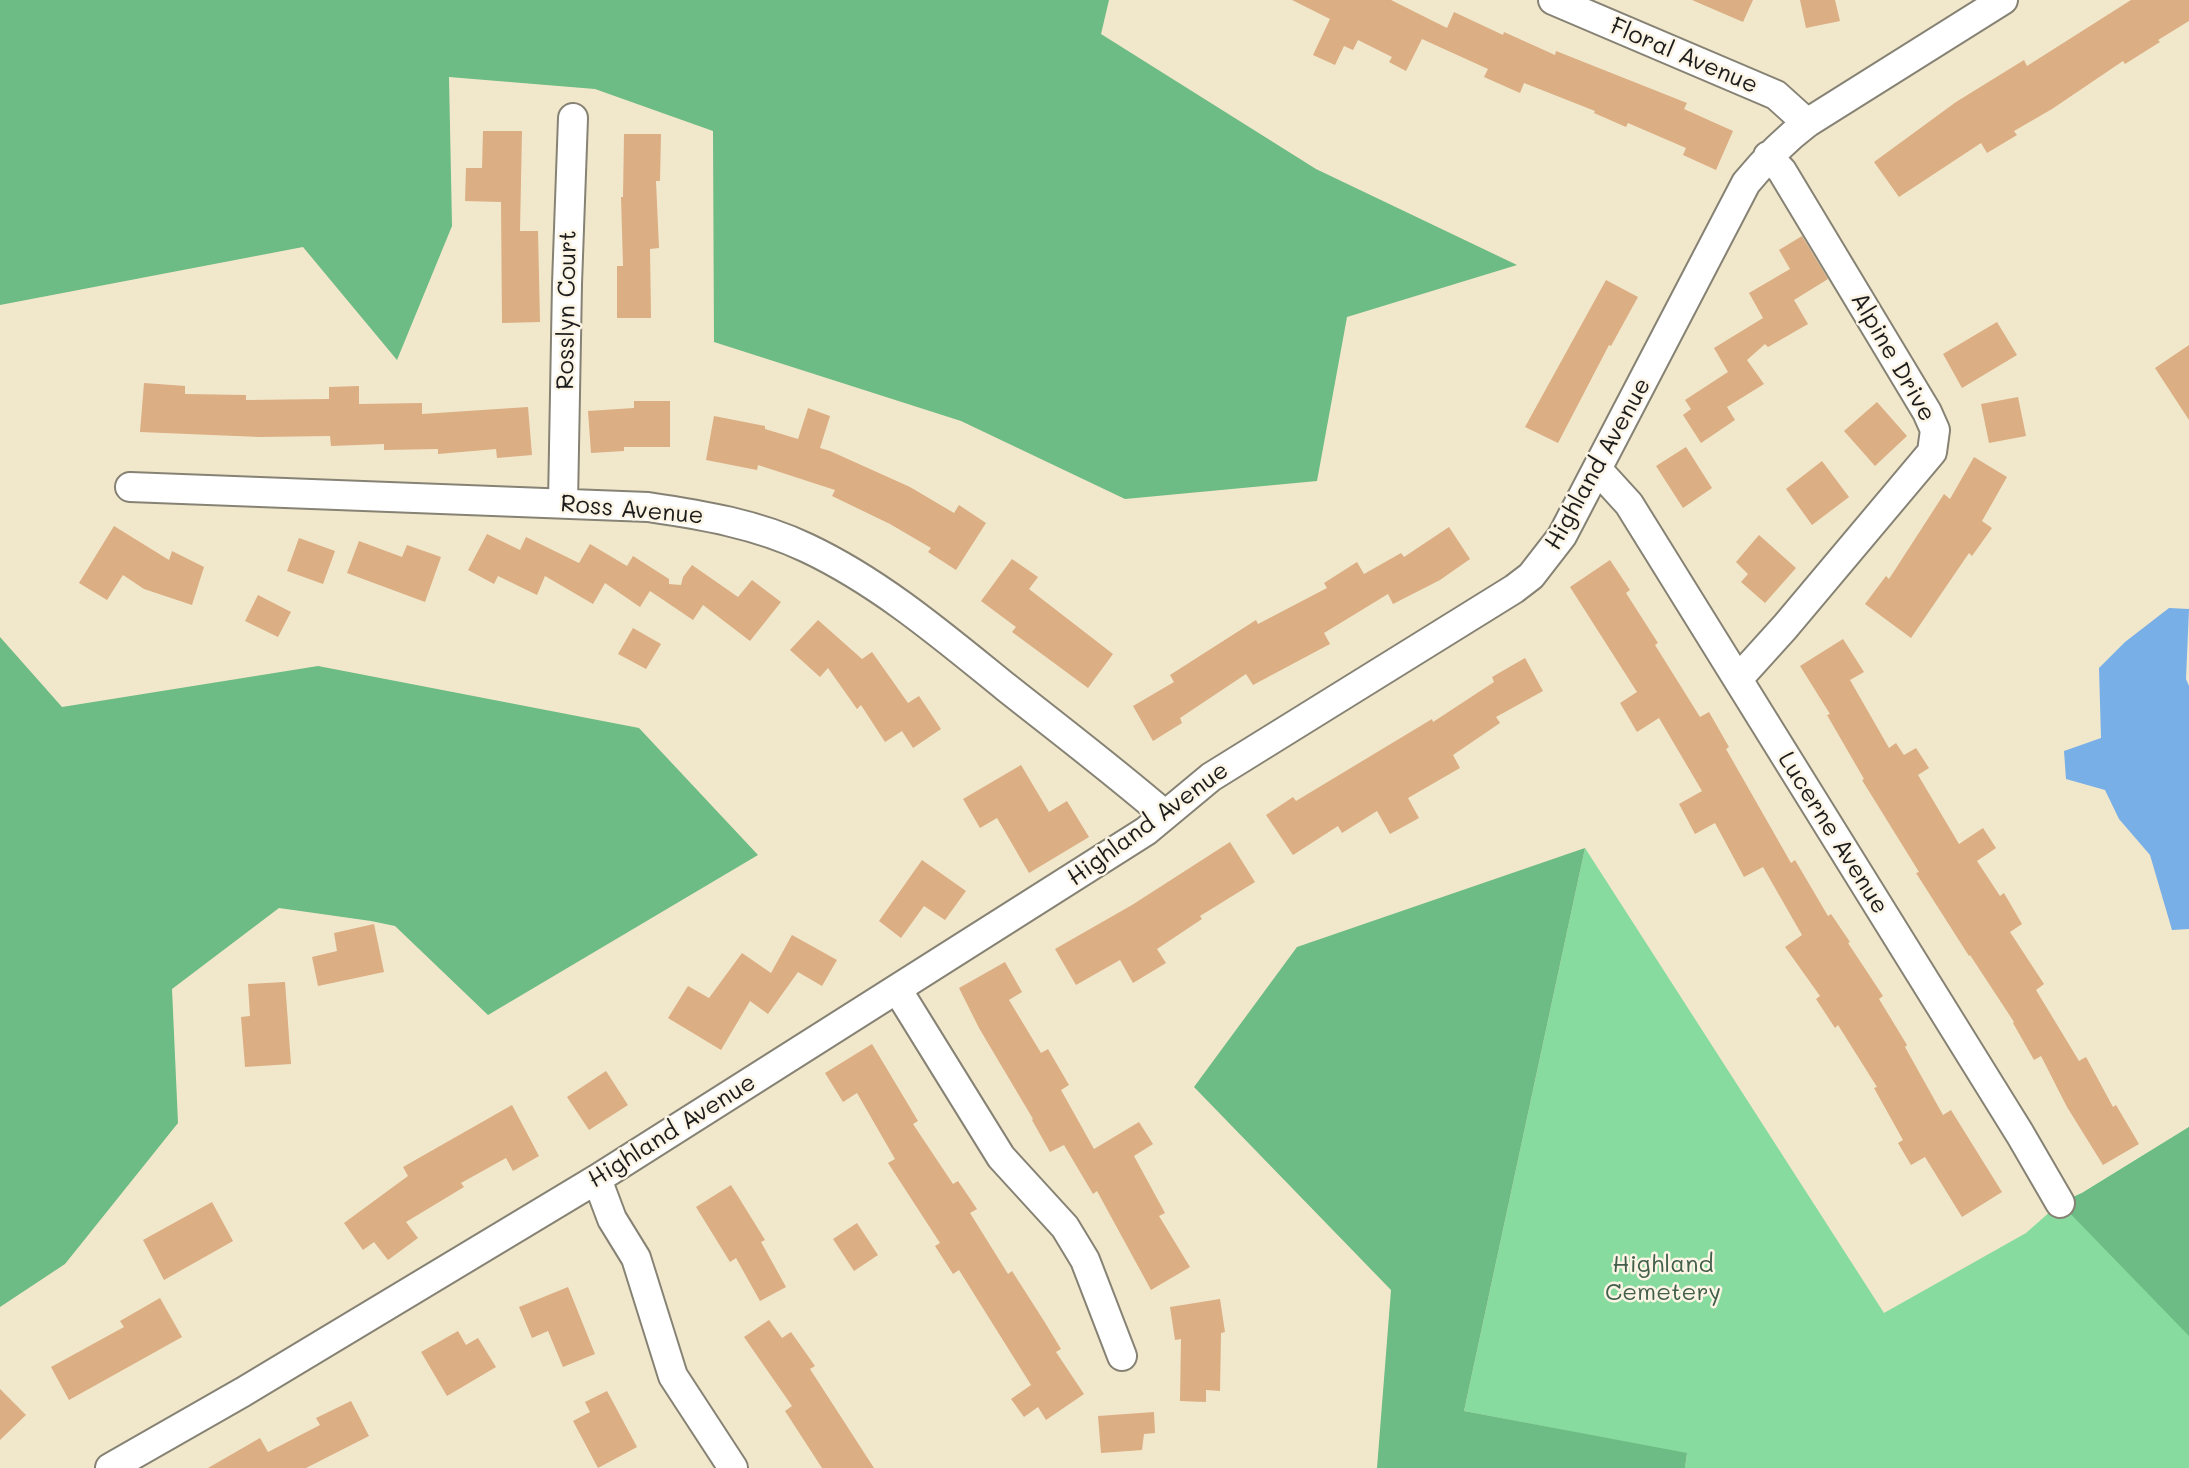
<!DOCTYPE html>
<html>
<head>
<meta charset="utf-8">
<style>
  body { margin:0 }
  canvas { display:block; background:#f1e7cb }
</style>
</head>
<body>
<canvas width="2189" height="1468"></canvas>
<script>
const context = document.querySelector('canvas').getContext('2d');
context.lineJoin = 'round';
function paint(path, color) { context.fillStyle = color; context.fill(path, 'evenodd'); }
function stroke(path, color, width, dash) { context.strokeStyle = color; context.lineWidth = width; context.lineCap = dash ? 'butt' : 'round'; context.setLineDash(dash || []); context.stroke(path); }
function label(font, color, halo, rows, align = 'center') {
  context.font = font + ' Mali,sans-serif'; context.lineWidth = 5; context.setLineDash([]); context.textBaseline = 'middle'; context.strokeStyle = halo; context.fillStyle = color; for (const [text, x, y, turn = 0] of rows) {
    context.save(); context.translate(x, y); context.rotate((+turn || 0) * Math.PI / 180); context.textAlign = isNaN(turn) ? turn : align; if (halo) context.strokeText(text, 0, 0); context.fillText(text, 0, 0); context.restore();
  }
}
paint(new Path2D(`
  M 1585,848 L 1884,1313 L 2026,1233 L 2060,1203 L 2082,1193 L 2189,1127 L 2189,1468 L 1685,1468 L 1687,1454 L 1464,1411 Z`), '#87db9e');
paint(new Path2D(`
  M 0,0 L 1109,0 L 1101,34 L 1316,169 L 1517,265 L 1347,317 L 1317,481 L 1125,499 L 961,421 L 714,342 L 713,131 L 595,89 L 449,77 L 452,226 L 397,360 L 303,247 L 0,305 Z
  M 0,637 L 62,707 L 318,666 L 639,728 L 758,855 L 488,1015 L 395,926 L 371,921 L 279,908 L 172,989 L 178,1123 L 65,1264 L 0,1307 Z
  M 1585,848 L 1464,1411 L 1687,1453 L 1685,1468 L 1377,1468 L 1391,1290 L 1194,1087 L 1297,947 Z
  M 2189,1127 L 2189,1336 L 2060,1203 L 2082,1193 Z`), '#6dbb85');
paint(new Path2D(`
  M 2169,608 L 2189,609 L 2186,679 L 2189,686 L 2189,929 L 2172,930 L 2150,855 L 2119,819 L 2105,790 L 2066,779 L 2064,751 L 2101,738 L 2099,668 L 2125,642 Z`), '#78afe7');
paint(new Path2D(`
  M 1292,0 L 1391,0 L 1447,28 L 1454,12 L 1503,35 L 1504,32 L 1555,55 L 1556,51 L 1687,103 L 1684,109 L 1733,131 L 1716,170 L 1683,155 L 1686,148 L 1628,123 L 1626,127 L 1594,113 L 1595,111 L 1524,83 L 1520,93 L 1484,77 L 1488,69 L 1422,39 L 1406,71 L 1389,62 L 1392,57 L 1358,40 L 1353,50 L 1344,46 L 1335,65 L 1313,55 L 1330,19 Z
  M 1692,0 L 1753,0 L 1743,22 Z
  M 1800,0 L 1835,0 L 1840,21 L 1806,28 Z
  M 2131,0 L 2189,0 L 2189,21 L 2158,40 L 2160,42 L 2125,64 L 2123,61 L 2052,109 L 2014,131 L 2017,135 L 1987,153 L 1981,143 L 1899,197 L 1874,162 L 1956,102 L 2024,60 L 2027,66 Z
  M 483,131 L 522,131 L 520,231 L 538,231 L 540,322 L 502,323 L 501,202 L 465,201 L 466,168 L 482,168 Z
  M 624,134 L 661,134 L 660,181 L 656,181 L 659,248 L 650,249 L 651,318 L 617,318 L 617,266 L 623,266 L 621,197 L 623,197 Z
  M 1802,236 L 1828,279 L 1794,300 L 1808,324 L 1768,347 L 1765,344 L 1747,360 L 1764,384 L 1727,407 L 1735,420 L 1701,443 L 1683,415 L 1691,409 L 1685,400 L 1728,372 L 1714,348 L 1763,318 L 1749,293 L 1790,269 L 1779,250 Z
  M 1606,280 L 1638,297 L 1611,346 L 1609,345 L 1558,443 L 1525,427 Z
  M 1997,322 L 2017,355 L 1962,388 L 1943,354 Z
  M 2189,345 L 2189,420 L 2155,368 Z
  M 144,383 L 185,386 L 185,394 L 246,395 L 246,400 L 329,399 L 329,387 L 359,386 L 359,404 L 422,403 L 422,414 L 528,407 L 532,455 L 497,458 L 496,449 L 438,454 L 438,449 L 384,450 L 384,444 L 331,446 L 330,436 L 260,437 L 140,432 Z
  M 2018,397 L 2026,436 L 1989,443 L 1981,404 Z
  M 634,401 L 670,401 L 670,447 L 624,447 L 624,451 L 591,453 L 588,411 L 634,408 Z
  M 1877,402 L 1907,436 L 1875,466 L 1844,431 Z
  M 808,408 L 830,416 L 820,448 L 830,451 L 910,487 L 954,513 L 959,505 L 986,523 L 956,570 L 928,552 L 931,548 L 890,524 L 832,496 L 835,490 L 758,465 L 757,470 L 706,460 L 714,416 L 765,426 L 765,429 L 798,439 Z
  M 1686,447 L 1712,488 L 1683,508 L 1656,466 Z
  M 1974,457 L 2007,477 L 1982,521 L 1992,528 L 1972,556 L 1969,553 L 1911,638 L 1865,604 L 1886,576 L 1889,579 L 1944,494 L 1950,499 Z
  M 1822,461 L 1849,497 L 1812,525 L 1786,489 Z
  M 114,526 L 169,560 L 172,551 L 204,567 L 192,605 L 144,589 L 123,575 L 107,600 L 79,583 Z
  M 1449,527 L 1470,559 L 1440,580 L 1393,604 L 1388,594 L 1324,633 L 1330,644 L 1253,685 L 1246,674 L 1180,718 L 1182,723 L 1153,741 L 1133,706 L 1174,682 L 1170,675 L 1256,620 L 1258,624 L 1327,588 L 1324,583 L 1357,562 L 1364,574 L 1401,553 L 1404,557 Z
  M 487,534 L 520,550 L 526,537 L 579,563 L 590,544 L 627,566 L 633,556 L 669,579 L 669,584 L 681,585 L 683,577 L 692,565 L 738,597 L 752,580 L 781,602 L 750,641 L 703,605 L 693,620 L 650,591 L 640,607 L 605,583 L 593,604 L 545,576 L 537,595 L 498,576 L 494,584 L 468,570 Z
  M 1759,535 L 1796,568 L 1765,603 L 1741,582 L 1748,574 L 1736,562 Z
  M 299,538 L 335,551 L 323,584 L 287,571 Z
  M 359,541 L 402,557 L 407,545 L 441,557 L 425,602 L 347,573 Z
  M 1012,559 L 1038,577 L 1029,589 L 1113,654 L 1088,688 L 1012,632 L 1016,627 L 981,601 Z
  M 1610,560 L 1630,590 L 1626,593 L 1658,643 L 1655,645 L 1700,717 L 1709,712 L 1729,747 L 1726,749 L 1791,863 L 1795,860 L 1828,916 L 1831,914 L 1850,942 L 1848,943 L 1883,996 L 1879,999 L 1907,1045 L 1905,1047 L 1943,1115 L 1951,1110 L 2002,1192 L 1962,1217 L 1925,1157 L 1911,1165 L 1898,1143 L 1903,1140 L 1874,1088 L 1877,1087 L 1838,1025 L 1835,1028 L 1816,999 L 1820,996 L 1785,947 L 1802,935 L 1763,867 L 1744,877 L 1715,823 L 1695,834 L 1679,804 L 1702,791 L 1659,718 L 1637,732 L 1620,703 L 1637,692 L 1570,587 Z
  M 258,595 L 291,612 L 278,637 L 245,621 Z
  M 818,620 L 862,659 L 872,652 L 908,703 L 919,696 L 941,729 L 913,748 L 902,731 L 885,742 L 861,705 L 857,709 L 828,668 L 820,677 L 790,650 Z
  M 633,628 L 661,644 L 646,669 L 618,654 Z
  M 1843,639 L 1864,672 L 1850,680 L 1889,748 L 1896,743 L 1904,755 L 1916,748 L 1929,768 L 1918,775 L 1959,844 L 1983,828 L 1996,848 L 1977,861 L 2000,896 L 2004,893 L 2022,924 L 2010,932 L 2044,984 L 2036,990 L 2079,1061 L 2086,1057 L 2113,1107 L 2116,1105 L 2139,1144 L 2103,1165 L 2067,1107 L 2041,1056 L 2034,1060 L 2013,1023 L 2014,1022 L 1970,955 L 1969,956 L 1916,873 L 1919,872 L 1862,780 L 1864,779 L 1827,715 L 1830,714 L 1800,666 Z
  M 1525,658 L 1543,691 L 1496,717 L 1500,723 L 1453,755 L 1460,768 L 1408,798 L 1419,818 L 1390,834 L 1377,811 L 1342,833 L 1338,826 L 1293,855 L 1266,815 L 1293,797 L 1296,801 L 1432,719 L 1433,722 L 1494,682 L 1492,677 Z
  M 1021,765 L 1049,812 L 1067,801 L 1089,837 L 1029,873 L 997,818 L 980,828 L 963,799 Z
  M 1230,842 L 1255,882 L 1200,916 L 1202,919 L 1157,949 L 1166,963 L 1133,983 L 1120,960 L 1076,985 L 1055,949 L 1132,905 Z
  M 922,860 L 966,891 L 945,920 L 924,906 L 901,938 L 879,921 Z
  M 374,924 L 384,972 L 318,986 L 312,957 L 337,951 L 334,933 Z
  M 792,935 L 837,960 L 822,986 L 798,972 L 768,1014 L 750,1001 L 721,1050 L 668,1018 L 688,986 L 709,998 L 742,953 L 771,973 Z
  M 1005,962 L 1022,992 L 1009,1000 L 1041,1053 L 1048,1049 L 1069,1085 L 1061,1090 L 1094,1149 L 1139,1122 L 1153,1144 L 1134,1156 L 1165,1213 L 1159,1216 L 1190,1267 L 1151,1290 L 1097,1191 L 1093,1194 L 1064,1145 L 1050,1152 L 1032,1120 L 1033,1119 L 979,1028 L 959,988 Z
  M 285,982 L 291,1064 L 245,1067 L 241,1017 L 250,1016 L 248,984 Z
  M 872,1044 L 918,1121 L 913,1124 L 953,1184 L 958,1181 L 977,1209 L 970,1213 L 1008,1274 L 1012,1271 L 1044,1321 L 1061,1349 L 1056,1352 L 1084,1394 L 1046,1420 L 1038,1407 L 1024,1417 L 1011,1399 L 1031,1385 L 959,1270 L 953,1274 L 935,1246 L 940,1243 L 888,1163 L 895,1159 L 857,1093 L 843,1102 L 825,1073 Z
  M 606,1071 L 628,1105 L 589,1130 L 567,1097 Z
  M 512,1105 L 539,1156 L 513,1171 L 506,1158 L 461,1183 L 464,1187 L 406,1222 L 418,1238 L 388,1260 L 374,1242 L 363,1250 L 344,1223 L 408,1176 L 403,1167 Z
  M 731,1185 L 765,1240 L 761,1242 L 786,1287 L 760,1301 L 736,1258 L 730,1262 L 696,1207 Z
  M 212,1202 L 233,1241 L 164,1280 L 143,1240 Z
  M 857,1223 L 878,1255 L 854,1271 L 833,1239 Z
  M 568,1287 L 595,1354 L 563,1367 L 548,1331 L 532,1338 L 519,1307 Z
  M 160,1298 L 182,1337 L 69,1400 L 51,1367 L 124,1327 L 120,1321 Z
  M 1220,1299 L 1225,1332 L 1221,1333 L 1220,1391 L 1206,1390 L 1206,1402 L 1180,1401 L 1181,1339 L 1175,1340 L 1170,1307 Z
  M 769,1320 L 782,1338 L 791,1332 L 815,1366 L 810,1369 L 874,1468 L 822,1468 L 785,1411 L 792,1406 L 744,1337 Z
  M 458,1331 L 466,1345 L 478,1338 L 496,1367 L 447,1396 L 421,1352 Z
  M 0,1389 L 26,1415 L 0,1440 Z
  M 607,1391 L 637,1447 L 598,1468 L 573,1421 L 590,1412 L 585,1402 Z
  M 351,1401 L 369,1436 L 306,1468 L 208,1468 L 260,1438 L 268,1452 L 320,1425 L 316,1418 Z
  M 1154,1412 L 1155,1433 L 1144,1434 L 1142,1450 L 1101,1453 L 1098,1416 Z`), '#dbae84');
const minor = new Path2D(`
  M 1553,0 L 1776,95 L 1807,123
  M 1598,470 L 1629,504 L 2020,1134 L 2060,1203
  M 130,487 L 648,507 C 702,515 757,524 807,548 C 881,583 944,637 1007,688 C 1060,730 1114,771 1165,815
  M 563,503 L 567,284 L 573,118
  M 1738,679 L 1785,627 L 1932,452 L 1935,430 L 1927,412 L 1782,171 L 1768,156
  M 897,989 L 1001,1157 L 1065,1227 L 1085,1260 L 1122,1356
  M 597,1179 L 612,1219 L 636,1258 L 673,1376 L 733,1468
  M 110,1468 L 243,1392 L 597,1179 L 1146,831 L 1211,777 L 1514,589 L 1531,576 L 1562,536 L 1746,183 C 1765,160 1783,141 1807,123 L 2003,0`);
stroke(minor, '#868274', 32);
stroke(minor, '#fff', 28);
label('24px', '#1c1c1c', '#fcf5e5', [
  ["Floral Avenue",1684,56,23],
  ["Rosslyn Court",567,310,-89],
  ["Alpine Drive",1893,357,60],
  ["Highland Avenue",1598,464,-61],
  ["Ross Avenue",632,510,5],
  ["Highland Avenue",1148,824,-36],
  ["Lucerne Avenue",1833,833,58],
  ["Highland Avenue",672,1131,-32]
]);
label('24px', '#415f4a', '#fcf5e5', [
  ["Highland",1663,1265],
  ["Cemetery",1663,1293]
]);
</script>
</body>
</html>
